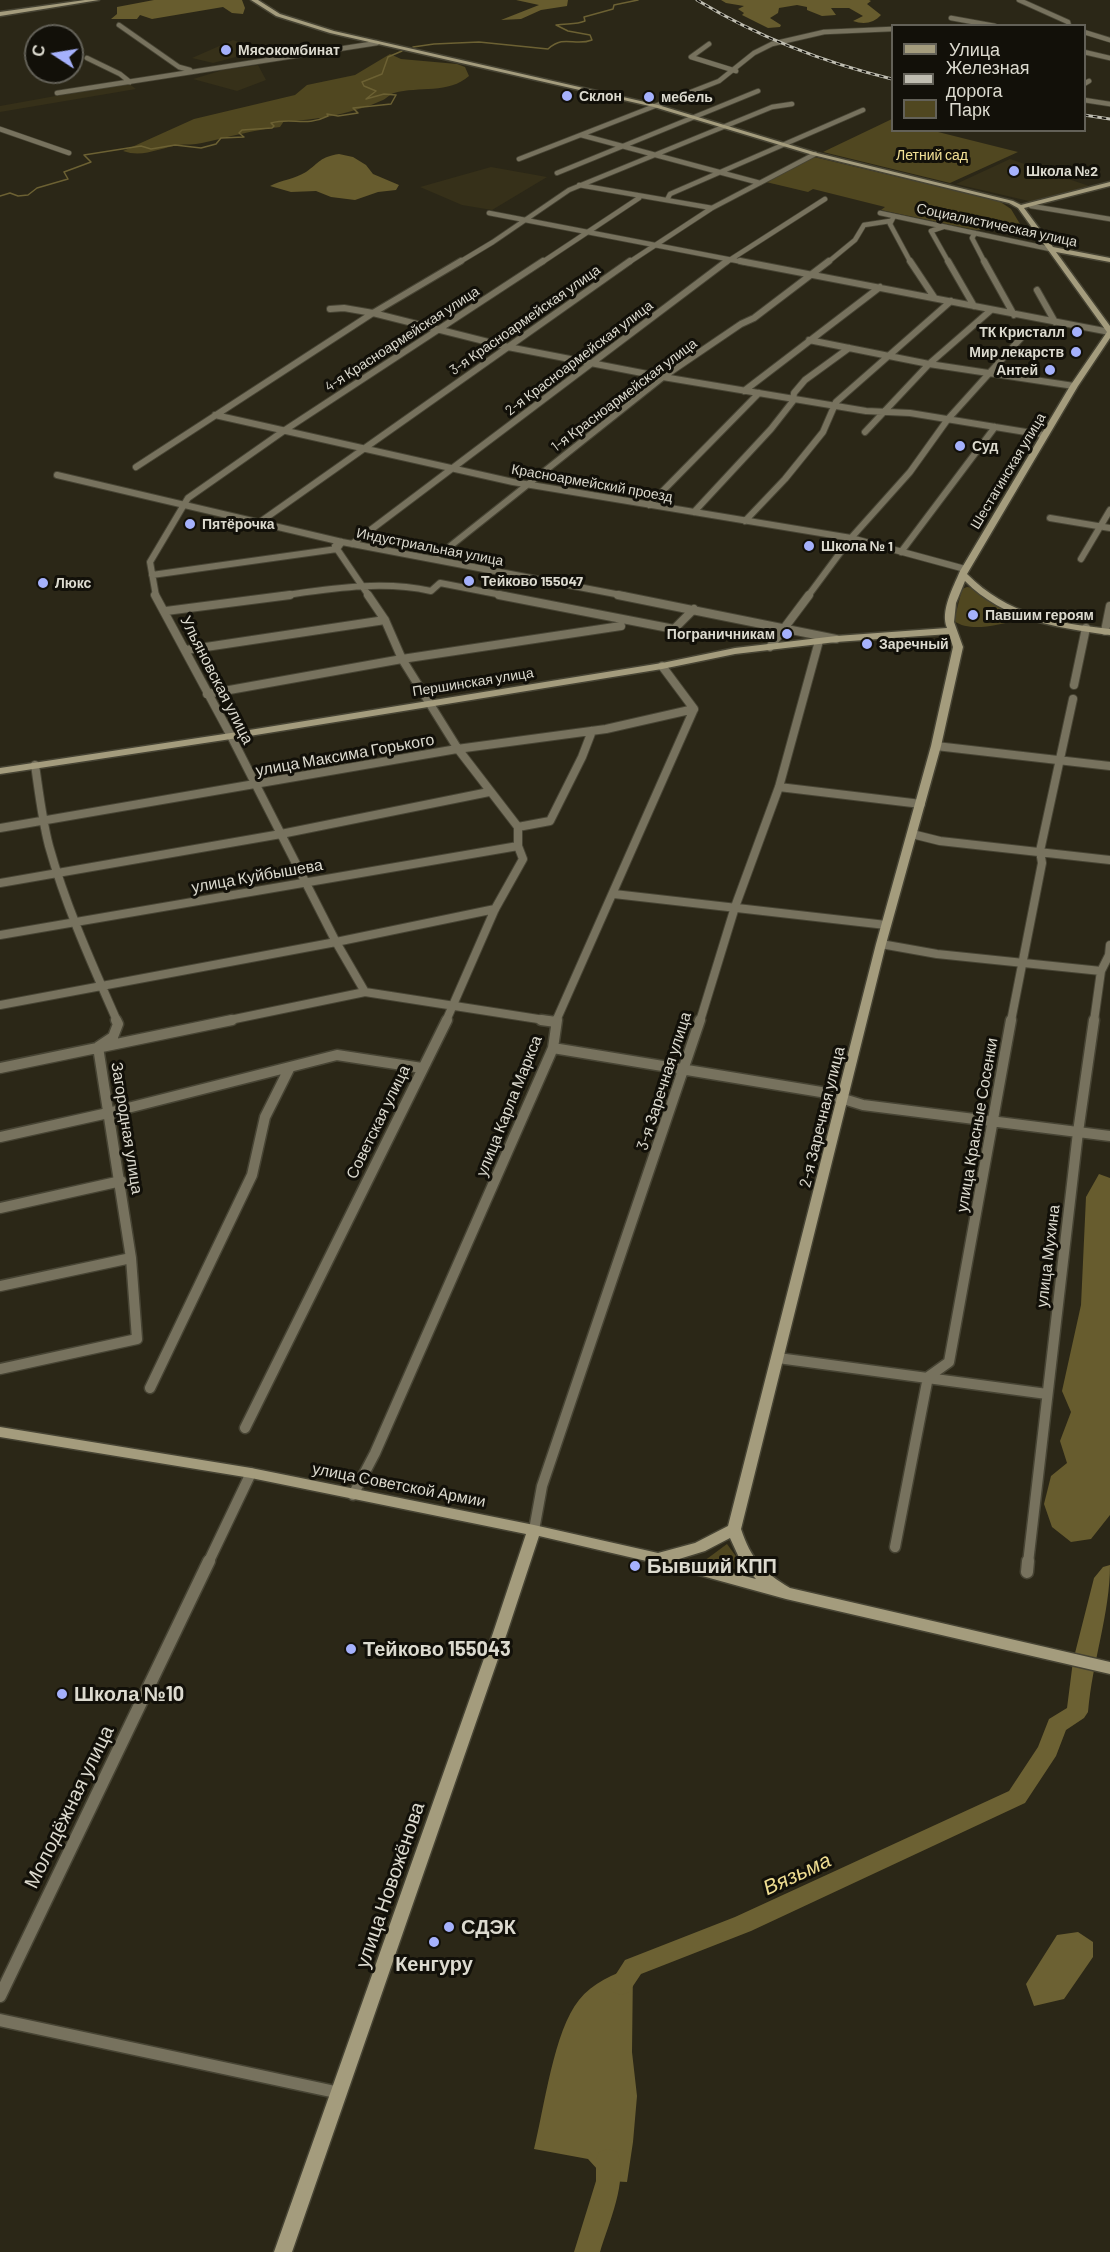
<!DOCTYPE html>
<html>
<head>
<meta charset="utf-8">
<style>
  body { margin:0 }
  #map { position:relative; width:1110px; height:2252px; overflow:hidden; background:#2b2717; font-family:Barlow,sans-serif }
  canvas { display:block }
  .legend { position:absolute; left:891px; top:24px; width:195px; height:108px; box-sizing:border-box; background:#121009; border:2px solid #636158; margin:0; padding:8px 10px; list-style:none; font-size:18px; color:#dcdacf }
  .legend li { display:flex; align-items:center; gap:12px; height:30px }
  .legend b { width:30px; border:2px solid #636158 }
  .north { position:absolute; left:24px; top:24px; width:60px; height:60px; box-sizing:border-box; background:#121009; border:2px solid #636158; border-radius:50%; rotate:282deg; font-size:16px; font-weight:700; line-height:24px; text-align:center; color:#dcdacf }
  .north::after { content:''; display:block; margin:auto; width:21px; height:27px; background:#a5b1fc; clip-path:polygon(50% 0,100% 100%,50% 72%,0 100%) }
</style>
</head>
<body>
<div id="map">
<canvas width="1110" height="2252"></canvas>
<ul class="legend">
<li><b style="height:8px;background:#a49c7d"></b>Улица</li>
<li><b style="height:8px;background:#bfbdb1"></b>Железная дорога</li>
<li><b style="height:16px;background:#504720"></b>Парк</li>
</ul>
<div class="north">С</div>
</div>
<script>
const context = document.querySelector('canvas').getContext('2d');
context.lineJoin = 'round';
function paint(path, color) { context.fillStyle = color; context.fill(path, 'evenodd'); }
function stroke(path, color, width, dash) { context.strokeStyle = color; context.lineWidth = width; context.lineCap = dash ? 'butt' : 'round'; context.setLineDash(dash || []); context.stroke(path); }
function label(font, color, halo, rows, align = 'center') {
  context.font = font + ' Barlow,sans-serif'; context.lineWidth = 6; context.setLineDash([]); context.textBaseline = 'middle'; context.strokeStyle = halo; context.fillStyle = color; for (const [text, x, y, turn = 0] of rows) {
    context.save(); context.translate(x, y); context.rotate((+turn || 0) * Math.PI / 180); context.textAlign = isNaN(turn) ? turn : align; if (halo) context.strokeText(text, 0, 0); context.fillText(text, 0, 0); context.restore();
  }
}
paint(new Path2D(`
  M 233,40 L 262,50 L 213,63 L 192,58 Z
  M 258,65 L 266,80 L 237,91 L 193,79 L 223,70 Z
  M 128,83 L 136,89 L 0,112 L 0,106 Z
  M 1010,159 L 1089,186 L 1033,202 L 956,184 Z
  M 491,167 L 547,177 L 492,210 L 462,205 L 420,187 Z`), '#363019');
paint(new Path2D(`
  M 390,54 L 401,59 L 457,64 L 465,67 L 469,76 C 449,94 419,86 394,93 C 390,94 387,98 383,100 C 354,113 316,121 284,121 L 280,127 C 253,130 229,137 202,143 C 194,145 186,144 179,145 C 159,148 143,158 123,151 L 194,119 L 295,95 L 307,85 L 355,75 Z
  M 892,119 L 892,130 L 934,131 L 1018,152 L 950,183 L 823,152 Z
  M 814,157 L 999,201 L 1011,209 L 1023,229 L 975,230 L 881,210 L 885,207 L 813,189 L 808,192 L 766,182 Z
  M 967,587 L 974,588 L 1018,617 L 1016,621 C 998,624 971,633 954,621 L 962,589 Z
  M 727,1544 L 748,1573 L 704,1561 Z`), '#504720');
paint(new Path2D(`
  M 154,0 L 242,0 L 245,8 L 243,14 L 232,13 L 223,7 L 152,19 L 140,15 L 137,19 L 111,19 L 117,14 L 117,7 Z
  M 516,0 L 568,0 L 567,6 L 541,10 L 521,19 L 501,20 L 539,5 Z
  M 721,0 L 869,0 L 871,1 L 867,4 L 881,15 C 874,23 864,25 853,21 L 863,16 L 849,8 L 831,8 L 836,15 L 822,16 L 807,10 L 807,7 L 797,5 L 779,8 L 778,13 L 770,18 L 781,25 L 780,27 L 768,28 L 742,15 L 744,13 L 738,9 L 744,6 L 726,3 Z
  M 339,154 L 353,157 L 366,165 L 373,174 L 399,185 L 396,190 L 378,192 L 355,200 L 331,197 L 316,191 L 291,192 L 270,186 C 281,180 295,179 306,172 C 320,162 320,157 339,154 Z
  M 1099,1174 L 1110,1178 L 1110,1515 L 1091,1539 L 1071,1542 L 1052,1527 L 1044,1504 L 1051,1476 L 1067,1463 L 1060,1441 L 1071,1412 L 1062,1391 L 1081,1305 L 1086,1197 Z`), '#675c2e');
paint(new Path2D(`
  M 1078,1932 L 1093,1942 L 1093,1957 L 1064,1999 L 1034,2006 L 1026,1984 L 1057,1935 Z
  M 633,1967 L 632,2052 L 637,2096 L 633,2142 L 627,2182 L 608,2181 L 588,2159 L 534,2149 C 544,2109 554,2030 579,2000 C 592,1983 614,1974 633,1967 Z`), '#6c6133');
stroke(new Path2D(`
  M 413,47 L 434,44 L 479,42 L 548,49 C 565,34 574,47 592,40 L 590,35 L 568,31 L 556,25 C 566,23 576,25 585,21 L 584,17 L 613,9 L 614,5 L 638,0
  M 0,196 L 10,193 L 18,196 L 28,195 L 37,188 L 68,179 L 64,172 L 91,162 L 84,155 L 141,146 L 151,149 L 175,145 L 201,148 L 216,144 L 221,138 L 244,137 L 239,133 L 242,130 L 272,128 L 274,126 L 271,123 C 292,117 306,127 328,116 L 327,114 L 338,116 L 358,113 L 353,108 L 391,104 L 396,95 L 384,94 L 366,99 L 376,91 L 364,86 L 362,82 L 382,74 L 388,57 L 402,51`), '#6c6133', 1.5);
paint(new Path2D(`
  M 1110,1565 C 1110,1614 1092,1662 1088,1712 L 1084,1718 L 1066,1730 L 1056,1756 L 1025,1803 L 751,1931 L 641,1974 L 629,1992 L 621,1995 L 613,1992 L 609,1985 L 625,1960 L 735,1917 L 1009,1791 L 1038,1747 L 1049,1719 L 1067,1708 L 1073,1661 L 1094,1578 L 1103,1567 Z
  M 608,2149 L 617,2152 C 629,2179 608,2225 600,2252 L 574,2252 L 596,2181 L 596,2160 L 599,2152 Z`), '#6c6133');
const streetFar4 = new Path2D(`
  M 1019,0 L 1068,22 L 1069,26
  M 951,18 L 995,26
  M 119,25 L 179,67 L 190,70
  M 1084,32 L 1110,40
  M 709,44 L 691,57 L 736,71
  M 1084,52 L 1110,58
  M 87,58 L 120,74 L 130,82
  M 1084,84 L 1089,81
  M 57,93 L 377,43
  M 1084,100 L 1110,104
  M 0,129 L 69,153
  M 581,135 L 760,183
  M 519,159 L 719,81 L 754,53 L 772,44 L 824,32 L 892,29
  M 557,173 L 758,91
  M 579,185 L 712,208
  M 667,200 L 670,194 L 863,110
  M 1031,206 L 1110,219
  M 489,213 L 748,263
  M 880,213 L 1050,249
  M 893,218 L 890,224 L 911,263
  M 943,227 L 931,231 L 949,263
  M 975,233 L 972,238 L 985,263
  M 458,263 L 493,242 L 569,190 L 772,107 L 792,104
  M 541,263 L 639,198
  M 628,263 L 712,208 L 815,154
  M 725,263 L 825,199
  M 827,263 L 855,240 L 864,225 L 890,221`);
const streetFar3 = new Path2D(`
  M 740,261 L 1110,332
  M 910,261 L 934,297
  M 948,261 L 974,306
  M 984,261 L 1014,315
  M 1037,290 L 1055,322
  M 330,309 L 344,308 L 373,313 L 508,347 L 663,377 L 866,411 L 910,413 L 1044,435
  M 809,340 L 929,364 L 1074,386
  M 744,391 L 880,287
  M 215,415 L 513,482 L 851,538 L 965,569
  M 865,432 L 929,364 L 991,310
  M 136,467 L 373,313 L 461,261
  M 57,475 L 342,542 L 626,596
  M 649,505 L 759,393
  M 694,512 L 771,429 L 793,401 L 794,393 L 805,380 L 849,348
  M 1050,518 L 1110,528
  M 745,521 L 785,479 L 823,432 L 836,402 L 951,301
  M 260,522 L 630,261
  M 342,542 L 337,549 L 369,596
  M 352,544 L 727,261
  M 901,552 L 995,427
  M 434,559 L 663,377 L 741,324 L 754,318 L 829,261
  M 1081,559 L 1110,510
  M 152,575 L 337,549 L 335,546
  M 156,596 L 150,562 L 188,498 L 285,430 L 543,261
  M 279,596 C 330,589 380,580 431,591 L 440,583 L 507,596
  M 808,596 L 851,538 L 910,472 L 948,419 L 1021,338`);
const streetFar2 = new Path2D(`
  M 155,595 L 231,736 L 336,942 L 365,992
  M 368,595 L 385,620 L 402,659 L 458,749 L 518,827
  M 499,595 L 674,629 L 694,609
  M 618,595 L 836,639
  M 166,611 L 290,595
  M 1105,631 L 1110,606
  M 770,647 L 809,595
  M 186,650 L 385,620
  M 1074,685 L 1086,628
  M 207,694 L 402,659 L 621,626
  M 936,746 L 1110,766
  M 35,765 C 39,792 42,819 49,846 C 66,907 92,964 117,1021
  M 779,787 L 921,804
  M 518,827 L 550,821 L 582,757 L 592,731
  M 0,828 L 457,749 L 606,729 L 694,709
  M 912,834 L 940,841 L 1110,860
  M 0,883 L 281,834 L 489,792
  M 614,894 L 886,925
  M 0,935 L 518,846
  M 881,944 L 937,954 L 1101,971
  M 0,1005 L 336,942 L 495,909
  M 225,1021 L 365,992 L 551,1021
  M 446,1021 L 495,909 L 523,859 L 518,846 L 518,827
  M 556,1021 L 694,709 L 662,666
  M 700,1021 L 735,907 L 779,787 L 819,641
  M 1011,1021 L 1042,863 L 1040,851 L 1073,699
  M 1094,1021 L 1101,971 L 1109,955 L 1110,945`);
const streetFar1 = new Path2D(`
  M 541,1020 L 556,1022
  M 553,1048 L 821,1092 L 863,1105 L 1110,1136
  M 0,1068 L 232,1020
  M 0,1137 L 108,1113 L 337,1055 L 422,1068
  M 0,1208 L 121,1181
  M 0,1286 L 131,1258
  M 778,1358 L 1047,1394
  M 0,1369 L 137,1339 L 131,1258 L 98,1047 L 113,1037 L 118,1024 L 116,1020
  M 150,1388 L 252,1175 L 265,1117 L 290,1067
  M 245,1428 L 447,1020
  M 353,1495 L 375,1453 L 553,1048 L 557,1020
  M 534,1530 L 542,1486 L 700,1020
  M 895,1547 L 928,1377 L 949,1362 L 1011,1020
  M 208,1563 L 251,1473
  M 1028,1563 L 1078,1132 L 1094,1020`);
const street = new Path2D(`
  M 1027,1572 L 1028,1561
  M 0,1996 L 209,1561
  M 0,2020 L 340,2093`);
const secondary = new Path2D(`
  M 85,0 L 99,0 L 0,16 L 0,12 Z
  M 251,0 L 258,0 L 280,14 L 334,31 L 658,105 L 817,153 L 1013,201 L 1021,205 L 1110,182 L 1110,186 L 1024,208 L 1053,247 L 1110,258 L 1110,262 L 1056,252 L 1110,326 L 1110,338 L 1078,386 L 967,574 C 1008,615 1055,623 1110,629 L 1110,635 C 1058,628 1003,620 965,581 L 956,603 L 954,622 L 963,647 L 941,746 L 886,944 L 741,1529 C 751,1559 763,1572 790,1588 L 1110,1662 L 1110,1674 L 786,1599 L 655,1563 L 539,1536 L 507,1633 L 292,2252 L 274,2252 L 493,1633 L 526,1534 L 251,1478 L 0,1437 L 0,1427 L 251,1468 L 534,1525 L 658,1553 L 695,1543 L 728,1526 L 876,944 L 931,746 L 953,647 L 949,634 L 836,642 L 735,654 L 662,669 L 231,739 L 0,774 L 0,768 L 231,733 L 662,663 L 735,648 L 836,636 L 947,628 C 940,611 953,588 960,571 L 1070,386 L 1107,332 L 1018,208 L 1009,203 L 813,155 L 654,107 L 330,33 L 276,16 ZM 730,1538 L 742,1564 L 756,1579 L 679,1559 L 705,1551 Z`);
stroke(streetFar4, '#474434', 6);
stroke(streetFar3, '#474434', 8);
stroke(streetFar2, '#474434', 10);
stroke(streetFar1, '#474434', 13);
stroke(street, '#474434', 15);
stroke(secondary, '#474434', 3);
stroke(streetFar4, '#77725e', 4.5);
stroke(streetFar3, '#77725e', 6);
stroke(streetFar2, '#77725e', 8);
stroke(streetFar1, '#77725e', 10);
stroke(street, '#77725e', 12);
paint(secondary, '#a49c7d');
const rail = new Path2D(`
  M 697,0 C 758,37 822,62 892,79
  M 1084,115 L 1110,119`);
stroke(rail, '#bfbdb1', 3);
stroke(rail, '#121009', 1.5, [4.5]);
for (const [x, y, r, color] of [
  [226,50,6,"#a5b1fc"],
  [567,96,6,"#a5b1fc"],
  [649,97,6,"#a5b1fc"],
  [1014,171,6,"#a5b1fc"],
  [1077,332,6,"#a5b1fc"],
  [1076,352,6,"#a5b1fc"],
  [1050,370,6,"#a5b1fc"],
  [960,446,6,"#a5b1fc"],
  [190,524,6,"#a5b1fc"],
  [809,546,6,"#a5b1fc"],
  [469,581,6,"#a5b1fc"],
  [43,583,6,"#a5b1fc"],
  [973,615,6,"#a5b1fc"],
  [787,634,6,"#a5b1fc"],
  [867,644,6,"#a5b1fc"],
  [635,1566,6,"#a5b1fc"],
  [351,1649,6,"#a5b1fc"],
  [62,1694,6,"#a5b1fc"],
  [449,1927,6,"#a5b1fc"],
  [434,1942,6,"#a5b1fc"]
]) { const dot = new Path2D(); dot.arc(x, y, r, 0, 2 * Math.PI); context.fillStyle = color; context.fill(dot); stroke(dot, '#121009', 2); }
label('bold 14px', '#dcdacf', '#121009', [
  ["Мясокомбинат",238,50],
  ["Склон",579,96],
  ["мебель",661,97],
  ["Школа №2",1026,171],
  ["ТК Кристалл",1065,332,"right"],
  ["Мир лекарств",1064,352,"right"],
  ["Антей",1038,370,"right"],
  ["Суд",972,446],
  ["Пятёрочка",202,524],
  ["Школа № 1",821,546],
  ["Тейково 155047",481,581],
  ["Люкс",55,583],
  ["Павшим героям",985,615],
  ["Пограничникам",775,634,"right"],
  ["Заречный",879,644]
], 'left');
label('14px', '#f3e196', '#121009', [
  ["Летний сад",932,155]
]);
label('14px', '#dcdacf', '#121009', [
  ["Социалистическая улица",997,225,12],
  ["3-я Красноармейская улица",525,320,-35],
  ["4-я Красноармейская улица",402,339,-33],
  ["2-я Красноармейская улица",579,358,-37],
  ["1-я Красноармейская улица",624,395,-37],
  ["Шестагинская улица",1008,471,-59],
  ["Красноармейский проезд",592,483,10],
  ["Индустриальная улица",430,547,11],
  ["Першинская улица",473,682,-9]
]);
label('16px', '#dcdacf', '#121009', [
  ["Ульяновская улица",217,680,63],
  ["улица Максима Горького",345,755,-10],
  ["улица Куйбышева",257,876,-10],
  ["3-я Заречная улица",664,1081,-72],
  ["улица Карла Маркса",509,1106,-68],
  ["2-я Заречная улица",822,1117,-76],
  ["Советская улица",378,1122,-64],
  ["улица Красные Сосенки",977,1125,-80],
  ["Загородная улица",127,1128,81],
  ["улица Мухина",1048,1256,-83],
  ["улица Советской Армии",399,1485,11]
]);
label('bold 20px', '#dcdacf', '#121009', [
  ["Бывший КПП",647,1566],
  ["Тейково 155043",363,1649],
  ["Школа №10",74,1694],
  ["СДЭК",461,1927],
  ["Кенгуру",434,1964,"center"]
], 'left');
label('20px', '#dcdacf', '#121009', [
  ["Молодёжная улица",69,1807,-64],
  ["улица Новожёнова",390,1885,-71]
]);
label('italic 21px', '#eedc91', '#121009', [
  ["Вязьма",797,1874,-25]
]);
</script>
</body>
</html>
